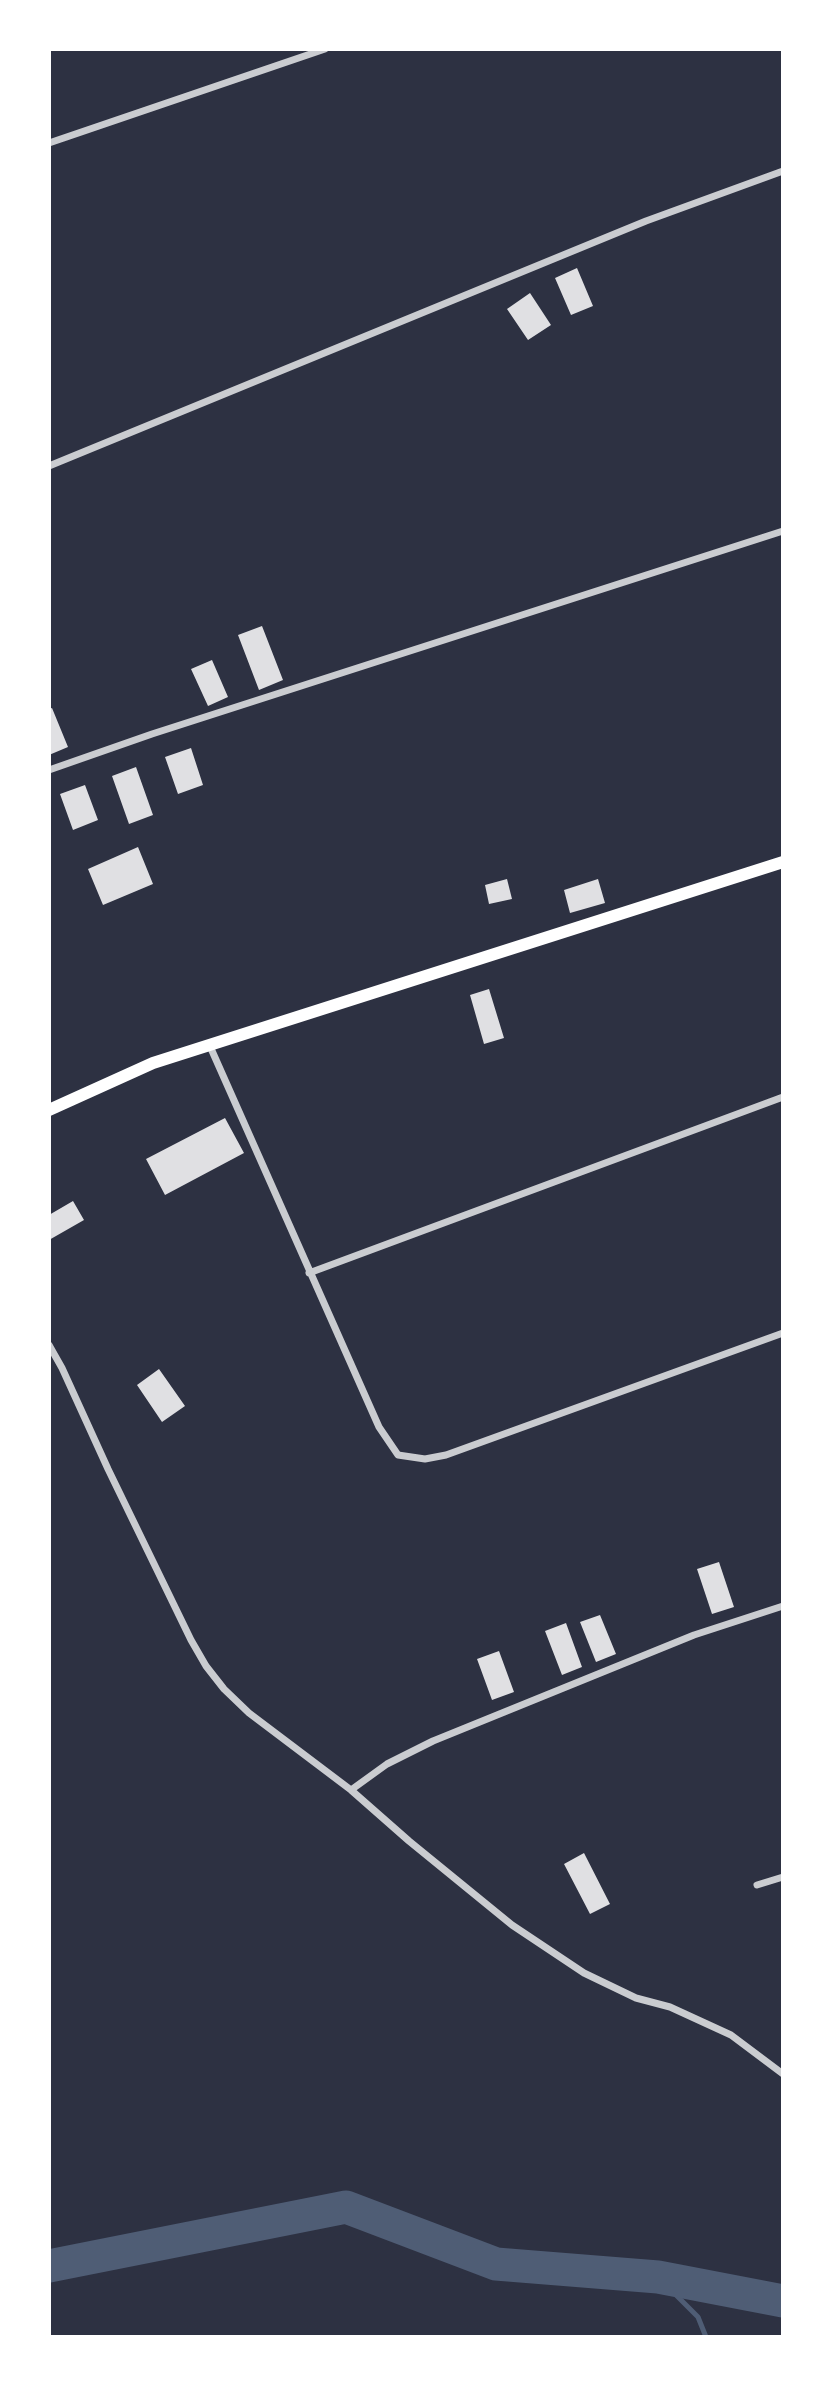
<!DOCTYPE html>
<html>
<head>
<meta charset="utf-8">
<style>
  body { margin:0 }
  #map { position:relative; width:832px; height:2386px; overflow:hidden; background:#2d3142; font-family:Arial,sans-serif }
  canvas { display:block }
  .frame { position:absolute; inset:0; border:51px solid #fff; pointer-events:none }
</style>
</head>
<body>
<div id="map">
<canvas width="832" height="2386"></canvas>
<div class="frame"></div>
</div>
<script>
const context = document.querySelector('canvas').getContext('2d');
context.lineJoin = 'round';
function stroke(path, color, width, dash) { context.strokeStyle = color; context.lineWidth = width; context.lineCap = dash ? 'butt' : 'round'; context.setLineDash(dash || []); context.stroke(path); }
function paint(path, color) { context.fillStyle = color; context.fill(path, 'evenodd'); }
stroke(new Path2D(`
  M 658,2277 L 698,2317 L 706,2337`), '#4f5d75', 5);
stroke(new Path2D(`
  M 49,2266 L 346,2207 L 496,2264 L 658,2277 L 783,2301`), '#4f5d75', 33);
paint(new Path2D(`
  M 577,268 L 593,306 L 571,315 L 555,278 Z
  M 530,293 L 551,325 L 528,340 L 507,309 Z
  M 262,626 L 283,680 L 259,690 L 238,635 Z
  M 212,660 L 228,697 L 208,706 L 191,669 Z
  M 52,708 L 68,747 L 49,755 L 49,709 Z
  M 191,748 L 203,785 L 178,794 L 165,757 Z
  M 136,767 L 153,815 L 129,824 L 112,776 Z
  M 85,785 L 98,820 L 73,830 L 60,794 Z
  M 138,847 L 153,884 L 103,905 L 88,869 Z
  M 507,879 L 512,899 L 489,904 L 485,885 Z
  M 598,879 L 605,903 L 570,913 L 564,890 Z
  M 489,989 L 504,1038 L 484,1044 L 470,995 Z
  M 225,1118 L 244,1153 L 165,1195 L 146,1159 Z
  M 73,1201 L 84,1220 L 49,1240 L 49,1215 Z
  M 159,1369 L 185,1406 L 162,1422 L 137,1385 Z
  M 719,1562 L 734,1607 L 712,1614 L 697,1569 Z
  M 600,1615 L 616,1654 L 596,1662 L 580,1622 Z
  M 566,1623 L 582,1667 L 562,1675 L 545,1631 Z
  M 499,1651 L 514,1692 L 492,1700 L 477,1659 Z
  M 584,1853 L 610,1904 L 590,1914 L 564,1864 Z`), '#e0e0e3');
stroke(new Path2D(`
  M 49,143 L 325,49
  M 49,466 L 646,221 L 783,171
  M 49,770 L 152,734 L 783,531
  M 209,1044 L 379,1427 L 398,1455 L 425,1459 L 446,1455 L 783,1333
  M 309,1273 L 783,1097
  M 49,1345 L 62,1368 L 108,1469 L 191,1640 L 206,1666 L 224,1689 L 249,1713 L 351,1790 L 409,1841 L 512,1925 L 584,1973 L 636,1998 L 670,2007 L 731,2035 L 783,2074
  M 351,1790 L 387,1764 L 433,1741 L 694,1635 L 783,1606
  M 757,1885 L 783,1877`), '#caccd0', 7);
stroke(new Path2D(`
  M 49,1110 L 153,1063 L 783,862`), '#fff', 12);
</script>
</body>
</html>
